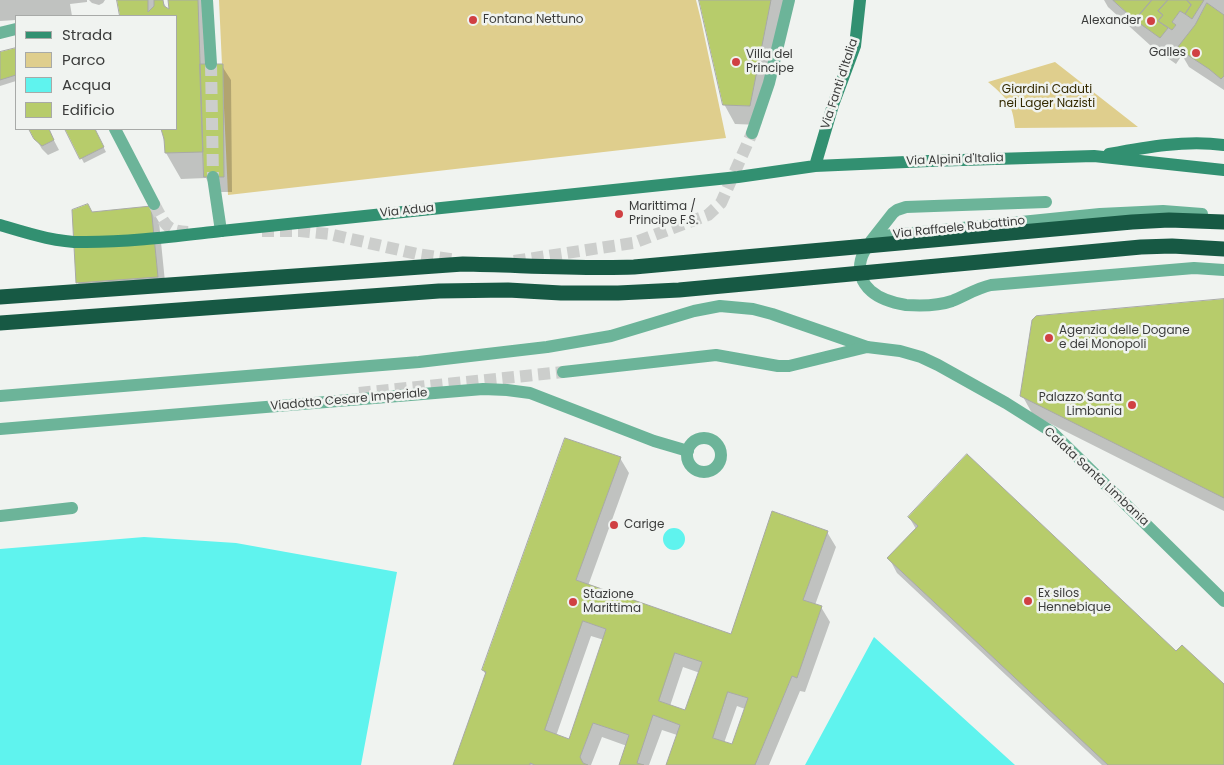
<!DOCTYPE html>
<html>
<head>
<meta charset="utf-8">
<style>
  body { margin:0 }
  #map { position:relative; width:1224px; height:765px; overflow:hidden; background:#f0f3f0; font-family:Poppins,sans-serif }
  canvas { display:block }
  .legend { position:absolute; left:15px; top:15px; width:162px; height:115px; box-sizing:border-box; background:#f0f3f0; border:1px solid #a8aaa8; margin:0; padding:6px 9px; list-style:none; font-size:15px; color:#3b3c3b }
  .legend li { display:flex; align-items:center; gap:10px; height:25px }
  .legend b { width:25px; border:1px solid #a8aaa8 }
</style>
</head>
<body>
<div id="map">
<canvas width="1224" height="765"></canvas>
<ul class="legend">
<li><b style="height:6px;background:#329071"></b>Strada</li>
<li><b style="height:14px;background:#dfce8d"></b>Parco</li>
<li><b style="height:14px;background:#5ff3ee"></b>Acqua</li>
<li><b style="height:14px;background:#b7cc6b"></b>Edificio</li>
</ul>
</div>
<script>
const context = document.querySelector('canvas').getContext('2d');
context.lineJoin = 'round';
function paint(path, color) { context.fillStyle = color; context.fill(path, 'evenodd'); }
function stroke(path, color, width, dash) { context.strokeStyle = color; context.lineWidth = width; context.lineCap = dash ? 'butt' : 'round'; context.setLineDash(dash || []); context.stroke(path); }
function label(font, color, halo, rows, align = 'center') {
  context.font = font + ' Poppins,sans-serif'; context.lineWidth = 5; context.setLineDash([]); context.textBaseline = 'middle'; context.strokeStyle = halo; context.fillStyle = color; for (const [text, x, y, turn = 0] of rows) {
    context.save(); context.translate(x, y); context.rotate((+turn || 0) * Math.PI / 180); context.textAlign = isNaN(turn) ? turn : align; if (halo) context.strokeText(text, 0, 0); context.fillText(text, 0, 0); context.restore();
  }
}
paint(new Path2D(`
  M 219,0 L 696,0 L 701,20 L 726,138 L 228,195 Z
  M 1055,62 L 1138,127 L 1015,128 C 1013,104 1006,97 988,82 Z`), '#dfce8d');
paint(new Path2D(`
  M663 539a11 11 0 1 1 22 0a11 11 0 1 1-22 0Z
  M 144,537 L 236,543 L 397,572 L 361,765 L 0,765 L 0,549 Z
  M 874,637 L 1015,765 L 805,765 Z`), '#5ff3ee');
paint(new Path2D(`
  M 0,0 L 87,0 L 87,2 L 70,4 L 72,16 L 16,16 L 16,20 L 0,21 Z
  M 89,0 L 105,0 L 103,3 L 99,5 L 92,3 Z
  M 119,0 L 162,0 L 170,14 L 169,0 L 212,0 L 214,66 L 222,66 L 231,80 L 232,192 L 213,192 L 206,178 L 181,179 L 166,153 L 162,129 L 176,129 L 176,16 L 121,16 Z
  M 700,0 L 785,0 L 761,125 L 735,124 L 724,104 Z
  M 1104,0 L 1224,0 L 1224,90 L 1189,67 L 1182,55 L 1176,64 L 1151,46 L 1108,7 Z
  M 16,49 L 16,81 L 0,86 L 0,53 Z
  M 30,129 L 48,129 L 59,150 L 48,155 L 42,149 Z
  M 66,129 L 94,129 L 106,152 L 84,163 Z
  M 150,207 L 159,222 L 166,292 L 86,297 L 78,283 L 92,213 Z
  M 1224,300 L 1224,511 L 1033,415 L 1022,395 Z
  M 620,458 L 629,473 L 588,586 L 732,635 L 827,532 L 836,547 L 815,605 L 821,607 L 830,622 L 805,692 L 800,691 L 769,765 L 667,765 L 677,735 L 662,730 L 649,765 L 620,765 L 627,746 L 602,737 L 591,765 L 455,765 L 486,675 L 483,670 ZM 591,636 L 604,640 L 570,740 L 556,736 ZM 683,667 L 700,673 L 686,712 L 670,706 ZM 737,706 L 745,709 L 733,746 L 724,743 Z
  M 909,517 L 1176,652 L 1224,686 L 1224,765 L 1102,765 L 897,573 L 889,558 L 916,529 Z`), '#0003');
const building = new Path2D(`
  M 117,0 L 148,0 L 148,12 L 154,6 L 154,0 L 163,0 L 164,6 L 169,9 L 168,0 L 198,0 L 203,152 L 165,153 L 164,139 L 161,129 L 176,129 L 176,16 L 120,16 Z
  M 699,0 L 771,0 L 750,106 L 723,105 Z
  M 1113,0 L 1152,0 L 1135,20 Z
  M 1152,0 L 1168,0 L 1158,11 L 1163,15 L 1158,21 L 1168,28 L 1160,38 L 1135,20 Z
  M 1168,0 L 1187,0 L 1191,5 L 1185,14 L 1180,11 L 1172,22 L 1176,25 L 1172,30 L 1158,21 L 1163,15 L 1158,11 Z
  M 1187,0 L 1204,0 L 1192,19 L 1185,14 L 1191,5 Z
  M 1207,3 L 1224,15 L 1224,76 L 1221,79 L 1209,69 L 1177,48 L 1195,25 Z
  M 16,48 L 16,75 L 0,80 L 0,52 Z
  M 200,64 L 223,64 L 224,177 L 204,177 Z
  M 29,129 L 49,129 L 54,140 L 42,146 L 34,139 Z
  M 65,129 L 95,129 L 104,147 L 80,159 Z
  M 88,204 L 92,212 L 151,206 L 158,277 L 76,283 L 72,210 Z
  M 1224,299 L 1224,498 L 1020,396 L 1032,320 L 1036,316 Z
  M 565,438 L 621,457 L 576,580 L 731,634 L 772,511 L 828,531 L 803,600 L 822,606 L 797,678 L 792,676 L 755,765 L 666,765 L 680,725 L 653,715 L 637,763 L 644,765 L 619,765 L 629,735 L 593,723 L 580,757 L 583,763 L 588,765 L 535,765 L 530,763 L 530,765 L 453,765 L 486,672 L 482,670 ZM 583,621 L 606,629 L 569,739 L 545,730 ZM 675,653 L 702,662 L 685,710 L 659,701 ZM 728,692 L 748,698 L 732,744 L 713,738 Z
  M 967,454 L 1176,651 L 1182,645 L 1224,684 L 1224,765 L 1108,765 L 887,558 L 918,526 L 908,517 Z`);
paint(building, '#b7cc6b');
stroke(building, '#a8a9a6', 1);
stroke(new Path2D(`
  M 211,64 L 213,177
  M 154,204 C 165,224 166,232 190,232
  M 262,231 L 300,231 L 329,234 L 417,254 L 457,260
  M 514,261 L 633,243 L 708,215 L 721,203 L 752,133
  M 359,393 L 563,372`), '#cccecc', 12, [12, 6]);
stroke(new Path2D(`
  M 871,241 L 893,213 L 897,210 L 906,207 L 1046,202
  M 0,396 L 419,362 L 547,347 L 611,336 L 694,311 L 720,306 L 753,309 L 772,314 L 867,347
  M 0,429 L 483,389 L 507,390 L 530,393 L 654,441 L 688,451
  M687 455a17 17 0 1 1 34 0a17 17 0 1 1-34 0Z
  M 0,516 L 72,508`), '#6cb499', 12);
stroke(new Path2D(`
  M 207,0 L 211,64
  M 0,33 L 16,29
  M 115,129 L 154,204
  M 752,133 L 769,83 L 789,0
  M 213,177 L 221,231
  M 1202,214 L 1163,211 L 1100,214 L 883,236 C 860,244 851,274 871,291 C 880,299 894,303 906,305 C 921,306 938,306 952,301 C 965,296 977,288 991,285 L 1194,268 L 1224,270
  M 563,372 L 716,355 L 778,366 L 789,366 L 867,347 L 900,351 L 921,357 L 938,365 L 1006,403 L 1052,432 L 1224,601`), '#6cb499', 12);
stroke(new Path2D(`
  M 1109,154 C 1147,147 1185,140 1224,145
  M 815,166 L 833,105 L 855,46 L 860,0
  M 221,231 L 738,177 L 815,166 L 929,161 L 1094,156 L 1224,170`), '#329071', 12);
stroke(new Path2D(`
  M 0,225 C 27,233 57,243 86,242 C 131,242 176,236 221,231`), '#329071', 12);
stroke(new Path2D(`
  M 0,297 L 463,264 C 520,265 577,269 634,267 L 1132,222 L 1169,220 L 1224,222
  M 0,323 L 439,291 L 508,290 L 561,293 L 618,293 L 679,290 L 1141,247 L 1172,246 L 1224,249`), '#175944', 15);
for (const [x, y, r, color] of [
  [473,20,5,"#d04043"],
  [1151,21,5,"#d04043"],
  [1196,53,5,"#d04043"],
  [736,62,5,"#d04043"],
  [619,214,5,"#d04043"],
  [1049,338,5,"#d04043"],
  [1132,405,5,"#d04043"],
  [614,525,5,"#d04043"],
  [1028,601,5,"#d04043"],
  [573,602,5,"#d04043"]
]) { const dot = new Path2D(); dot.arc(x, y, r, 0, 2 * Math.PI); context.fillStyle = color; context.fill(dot); stroke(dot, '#f0f3f0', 2); }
label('12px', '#3b3c3b', '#f0f3f0', [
  ["Fontana Nettuno",483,20],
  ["Alexander",1141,21,"right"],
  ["Galles",1186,53,"right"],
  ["Villa del",746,55],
  ["Principe",746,69],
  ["Marittima /",629,207],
  ["Principe F.S.",629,221],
  ["Agenzia delle Dogane",1059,331],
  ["e dei Monopoli",1059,345],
  ["Palazzo Santa",1122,398,"right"],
  ["Limbania",1122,412,"right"],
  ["Carige",624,525],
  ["Ex silos",1038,594],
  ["Hennebique",1038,608],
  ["Stazione",583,595],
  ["Marittima",583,609]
], 'left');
label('12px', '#3b3c3b', '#f0f3f0', [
  ["Via Fanti d'Italia",840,84,-72],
  ["Via Alpini d'Italia",955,160,-2],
  ["Via Adua",407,211,-6],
  ["Via Raffaele Rubattino",959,228,-6],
  ["Viadotto Cesare Imperiale",349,400,-5],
  ["Calata Santa Limbania",1096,477,43]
]);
label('12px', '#342a00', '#f0f3f0', [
  ["Giardini Caduti",1047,90],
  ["nei Lager Nazisti",1047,104]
]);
</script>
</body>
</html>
